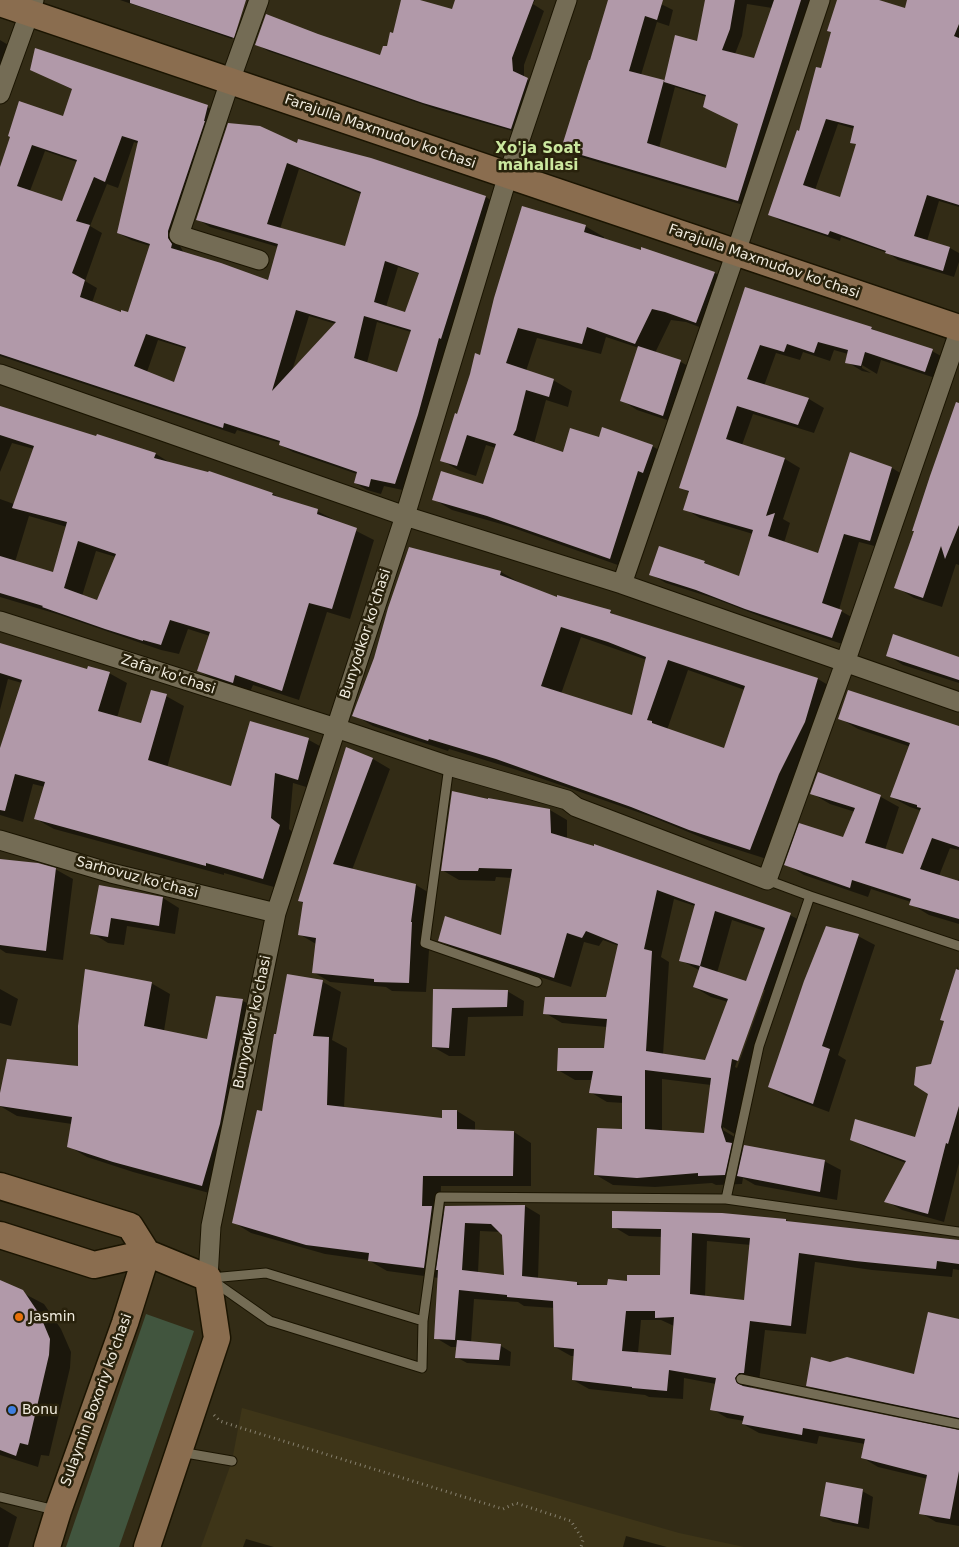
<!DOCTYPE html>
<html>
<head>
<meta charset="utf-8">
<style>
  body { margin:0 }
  canvas { display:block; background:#332c16 }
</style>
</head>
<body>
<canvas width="959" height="1547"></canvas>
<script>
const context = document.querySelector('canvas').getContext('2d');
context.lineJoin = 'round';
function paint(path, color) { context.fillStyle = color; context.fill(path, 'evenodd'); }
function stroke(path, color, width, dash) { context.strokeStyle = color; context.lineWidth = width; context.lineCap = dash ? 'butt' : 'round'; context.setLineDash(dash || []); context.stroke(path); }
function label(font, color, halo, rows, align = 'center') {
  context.font = font + ' "DejaVu Sans",sans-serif'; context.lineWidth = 5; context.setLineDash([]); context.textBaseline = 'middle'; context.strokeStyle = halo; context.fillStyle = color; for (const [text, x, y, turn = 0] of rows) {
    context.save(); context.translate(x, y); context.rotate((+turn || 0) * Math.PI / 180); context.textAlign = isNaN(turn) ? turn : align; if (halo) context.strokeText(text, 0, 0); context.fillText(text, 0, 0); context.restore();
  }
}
paint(new Path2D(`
  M 242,1408 L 679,1533 L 744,1547 L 201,1547 L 232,1461 Z`), '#3e3518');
paint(new Path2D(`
  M 146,1314 L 194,1331 L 119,1547 L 66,1547 Z`), '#41553e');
paint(new Path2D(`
  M 120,0 L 245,0 L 232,39 Z
  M 248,0 L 259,0 L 244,43 L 234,39 Z
  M 402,0 L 416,0 L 452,10 L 456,0 L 535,0 L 533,4 L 544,11 L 524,65 L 524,78 L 539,86 L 523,134 L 436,109 L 268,51 L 256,44 L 318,35 L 381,57 L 394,35 Z
  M 609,0 L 653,0 L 673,10 L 669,26 L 657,22 L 641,75 L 665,82 L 676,37 L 698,42 L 706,0 L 815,0 L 750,207 L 574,155 L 562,148 ZM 747,4 L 772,8 L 755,60 L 735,54 L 742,36 ZM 675,87 L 707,97 L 740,125 L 726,170 L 659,148 Z
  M 838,0 L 878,0 L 905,10 L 908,0 L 959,0 L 959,207 L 939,201 L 927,241 L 950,248 L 959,253 L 959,262 L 954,277 L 898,260 L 888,253 L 841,237 L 840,241 L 781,221 L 770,214 L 821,70 L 832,32 ZM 838,124 L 855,129 L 852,142 L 857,145 L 841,199 L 815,190 Z
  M 0,40 L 10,46 L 0,83 Z
  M 31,69 L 207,107 L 220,114 L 180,239 L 180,246 L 184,253 L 269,281 L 278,247 L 210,227 L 197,219 L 297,145 L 370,160 L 486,197 L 498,205 L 407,491 L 384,486 L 381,494 L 367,490 L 355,483 L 357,474 L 293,452 L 280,445 L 281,443 L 237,430 L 235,434 L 0,356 L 0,171 L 64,118 L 73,90 ZM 134,142 L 139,144 L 118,233 L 131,240 L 150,246 L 129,314 L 122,313 L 92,303 L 97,288 L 85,281 L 102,233 L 90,226 L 107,184 L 118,188 ZM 45,151 L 77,162 L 62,202 L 30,191 ZM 299,169 L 361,194 L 346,247 L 280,229 ZM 398,267 L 420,274 L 406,314 L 386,307 ZM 309,316 L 336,324 L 292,371 ZM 377,322 L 411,332 L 398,373 L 367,363 ZM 158,340 L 187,349 L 175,383 L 147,372 Z
  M 585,226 L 604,237 L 604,239 L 642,251 L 642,248 L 715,273 L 734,284 L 715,333 L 686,322 L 671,320 L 655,353 L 681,362 L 697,371 L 679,424 L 637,410 L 621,400 L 639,348 L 606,337 L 601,354 L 537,338 L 526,371 L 553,380 L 572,391 L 568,407 L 546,400 L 534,444 L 564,454 L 600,438 L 652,446 L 671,457 L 629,569 L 508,526 L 452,510 L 433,499 L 484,486 L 496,448 L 486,445 L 476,476 L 460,471 L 441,460 L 481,356 Z
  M 746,288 L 871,328 L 882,334 L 932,351 L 948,360 L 941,380 L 881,360 L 877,374 L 862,365 L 862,368 L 871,373 L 862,371 L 847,362 L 848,354 L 834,350 L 830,361 L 803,352 L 800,360 L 776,353 L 764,386 L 809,399 L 824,408 L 814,433 L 753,414 L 742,445 L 785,459 L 800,468 L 783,519 L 790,523 L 784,543 L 819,554 L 851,453 L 892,468 L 907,477 L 886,549 L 859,542 L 839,610 L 857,620 L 848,646 L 762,617 L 713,598 L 666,583 L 650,574 L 704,562 L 714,568 L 740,578 L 753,534 L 700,518 L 685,509 L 690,493 L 681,487 Z
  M 959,406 L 959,565 L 956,564 L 942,607 L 914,598 L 896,587 Z
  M 0,407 L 97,438 L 98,436 L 156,454 L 172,464 L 209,473 L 273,494 L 284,500 L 317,511 L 374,540 L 350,619 L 327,612 L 299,700 L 253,685 L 250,692 L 216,681 L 199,671 L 210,636 L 188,629 L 179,654 L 161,650 L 57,614 L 0,597 L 0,499 L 14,504 L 34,449 L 12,443 L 0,472 ZM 29,516 L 67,527 L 54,573 L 15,562 ZM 96,551 L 116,557 L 98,602 L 82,596 Z
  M 410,548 L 501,572 L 520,583 L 557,598 L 610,612 L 619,617 L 818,679 L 838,691 L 770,860 L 710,841 L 652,817 L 517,770 L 449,749 L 448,751 L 373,726 L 354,715 L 375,659 ZM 581,637 L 647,660 L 633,717 L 561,694 ZM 688,670 L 745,690 L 724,750 L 667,730 Z
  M 0,644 L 88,670 L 109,673 L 127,683 L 117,718 L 142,725 L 166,696 L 184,706 L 167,768 L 232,788 L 309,740 L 327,750 L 316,790 L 293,783 L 289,829 L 298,837 L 281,889 L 224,873 L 224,875 L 54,829 L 36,819 L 45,787 L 33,784 L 23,822 L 0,815 L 0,751 L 22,683 L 8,679 L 0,710 Z
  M 887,655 L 959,659 L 959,683 L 903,665 Z
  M 839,718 L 959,727 L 959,850 L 950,848 L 939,876 L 958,882 L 959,878 L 959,924 L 929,915 L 911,904 L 911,902 L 871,889 L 868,897 L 804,875 L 786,864 L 844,838 L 855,812 L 830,804 L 811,793 L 819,773 L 881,797 L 899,807 L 885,850 L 904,855 L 922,811 L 910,807 L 891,797 L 911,747 L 858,729 Z
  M 347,749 L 373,759 L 390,769 L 352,870 L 416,885 L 433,895 L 426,992 L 392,991 L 386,987 L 330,982 L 313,972 L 316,944 L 299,934 L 304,904 L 299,900 Z
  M 489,801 L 550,810 L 567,820 L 567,839 L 790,915 L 807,924 L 755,1070 L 749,1068 L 738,1136 L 723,1127 L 723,1130 L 738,1139 L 742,1150 L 744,1151 L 824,1161 L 841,1170 L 837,1200 L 755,1185 L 743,1178 L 742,1184 L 716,1185 L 712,1183 L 655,1187 L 613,1185 L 596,1175 L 623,1130 L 624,1103 L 607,1102 L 590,1092 L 592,1080 L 575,1080 L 558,1070 L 605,1049 L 607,1027 L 562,1023 L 545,1013 L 607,998 L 619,946 L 603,940 L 599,946 L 584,942 L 571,987 L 456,950 L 439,940 L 502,936 L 512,878 L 496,877 L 495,881 L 459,880 L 442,870 ZM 674,899 L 695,906 L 680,960 L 699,970 L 694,987 L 711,997 L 728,1002 L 705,1061 L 663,1055 L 669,962 L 661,957 ZM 732,920 L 765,931 L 747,983 L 717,973 ZM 762,990 L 765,990 L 737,1068 L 735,1067 ZM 662,1079 L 711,1085 L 706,1134 L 662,1131 Z
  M 0,860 L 55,869 L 73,879 L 63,960 L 6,953 L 0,949 Z
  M 100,886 L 163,898 L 179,908 L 175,934 L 127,926 L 124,945 L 108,943 L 92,933 Z
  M 827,927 L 858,936 L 875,945 L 838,1055 L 846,1060 L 829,1112 L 786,1096 L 770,1087 Z
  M 958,966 L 959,1163 L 944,1222 L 902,1210 L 886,1201 L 906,1163 L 867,1148 L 851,1139 L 916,1138 L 930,1094 L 932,1065 L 945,1021 L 941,1019 Z
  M 288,975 L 323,982 L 341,992 L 332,1040 L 347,1048 L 344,1108 L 443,1120 L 443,1111 L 457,1111 L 475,1122 L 475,1131 L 514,1132 L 531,1143 L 531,1186 L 441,1186 L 440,1212 L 445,1215 L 525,1206 L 540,1215 L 538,1279 L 577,1283 L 582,1286 L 608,1286 L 661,1277 L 662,1237 L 629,1236 L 614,1227 L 786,1220 L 790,1223 L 959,1241 L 959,1270 L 953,1269 L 952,1277 L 872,1270 L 815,1262 L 806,1334 L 765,1330 L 759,1382 L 752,1384 L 751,1388 L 959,1431 L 959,1526 L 936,1522 L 921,1513 L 928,1479 L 878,1467 L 863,1458 L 865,1444 L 819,1436 L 817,1444 L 759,1433 L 743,1424 L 744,1421 L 727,1418 L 712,1409 L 716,1384 L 684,1378 L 683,1399 L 649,1397 L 645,1395 L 589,1389 L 573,1380 L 575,1356 L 571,1356 L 555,1347 L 555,1308 L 524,1306 L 518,1302 L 474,1299 L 471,1343 L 501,1346 L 511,1352 L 510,1366 L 467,1363 L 456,1357 L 457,1347 L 451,1347 L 436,1338 L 439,1278 L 387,1271 L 368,1260 L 325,1254 L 251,1233 L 233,1222 L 263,1113 ZM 480,1231 L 501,1232 L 503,1235 L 505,1276 L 478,1273 ZM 707,1241 L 751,1245 L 745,1301 L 705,1297 ZM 641,1320 L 661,1320 L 674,1326 L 672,1356 L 638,1353 Z
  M 151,983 L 170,994 L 164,1031 L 208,1041 L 217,998 L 243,1001 L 262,1011 L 220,1196 L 133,1172 L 87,1157 L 68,1146 L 72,1124 L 17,1116 L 0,1106 L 0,1099 L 79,1067 Z
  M 0,989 L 18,999 L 11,1026 L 0,1023 Z
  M 435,991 L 507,991 L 524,1001 L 523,1016 L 468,1017 L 465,1056 L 449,1056 L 433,1047 Z
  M 0,1281 L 44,1304 L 61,1329 L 71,1352 L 70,1368 L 49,1456 L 41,1455 L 38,1467 L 0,1455 Z
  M 959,1320 L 959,1423 L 823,1395 L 808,1385 L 830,1364 L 915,1376 Z
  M 862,1491 L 873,1497 L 869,1529 L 833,1522 L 822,1516 Z
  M 0,1507 L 17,1517 L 8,1547 L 0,1547 Z
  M 626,1536 L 667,1547 L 623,1547 Z
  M 246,1539 L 274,1547 L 243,1547 Z`), '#0007');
paint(new Path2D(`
  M 130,0 L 246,0 L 234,38 L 130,3 Z
  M 401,0 L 420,0 L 452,9 L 455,0 L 534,0 L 512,58 L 513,71 L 528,78 L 511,129 L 423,103 L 255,45 L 266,14 L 318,34 L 380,55 L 383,46 L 387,46 L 390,32 L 393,33 Z
  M 608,0 L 663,0 L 657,20 L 645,16 L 629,71 L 664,80 L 647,143 L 726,168 L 738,124 L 703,107 L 706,95 L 664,82 L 675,35 L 697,41 L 705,0 L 735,0 L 730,29 L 722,50 L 754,58 L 774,0 L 801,0 L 738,201 L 561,149 L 589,60 L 590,60 Z
  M 837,0 L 879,0 L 905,8 L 907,0 L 959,0 L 959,24 L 954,36 L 959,38 L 959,205 L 927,195 L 914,236 L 950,247 L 943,271 L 885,253 L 886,251 L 830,231 L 828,235 L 768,215 L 797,130 L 799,131 L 816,67 L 821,68 L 831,32 L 827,31 ZM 826,119 L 854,126 L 850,143 L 856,144 L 840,197 L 803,185 Z
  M 35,48 L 208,105 L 204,121 L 205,121 L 168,231 L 168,238 L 172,244 L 171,248 L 221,263 L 268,280 L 278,244 L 196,220 L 228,123 L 260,126 L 297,143 L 298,139 L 371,158 L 486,196 L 441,339 L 439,338 L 418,415 L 395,484 L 371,479 L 369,487 L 354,483 L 357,472 L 279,445 L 280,441 L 224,423 L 223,428 L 0,354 L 0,167 L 10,137 L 8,136 L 19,101 L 63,116 L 72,89 L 30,70 ZM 122,136 L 138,141 L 117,233 L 150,244 L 128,312 L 121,310 L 121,312 L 80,297 L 85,280 L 72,273 L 90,225 L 76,221 L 94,177 L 105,182 ZM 32,145 L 77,160 L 62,201 L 17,186 ZM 287,163 L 361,192 L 345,246 L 267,224 ZM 385,261 L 419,273 L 405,312 L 374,302 ZM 296,310 L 336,322 L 272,391 ZM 364,316 L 411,330 L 397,372 L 354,358 ZM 146,334 L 186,347 L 174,382 L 134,366 Z
  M 522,206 L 586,225 L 584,232 L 641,250 L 641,247 L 715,272 L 696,323 L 665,312 L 652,309 L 635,344 L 587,327 L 582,344 L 518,328 L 506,363 L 554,379 L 549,397 L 526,390 L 516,430 L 513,435 L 563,452 L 570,428 L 599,437 L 602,427 L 653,445 L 643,473 L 638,471 L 610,559 L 487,516 L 432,500 L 441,471 L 483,484 L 496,444 L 467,435 L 457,466 L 440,461 L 455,413 L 457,414 L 470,374 L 475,353 L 480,355 L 494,298 Z
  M 745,287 L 872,327 L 871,329 L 933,349 L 925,372 L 865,352 L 861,366 L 845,363 L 848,350 L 818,342 L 814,353 L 787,344 L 784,352 L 760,345 L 747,379 L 809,398 L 798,425 L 737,406 L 726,439 L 785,458 L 766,516 L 775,513 L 768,536 L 818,553 L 850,452 L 892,467 L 870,541 L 844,534 L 822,603 L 842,610 L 832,638 L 745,609 L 696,590 L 649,575 L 659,546 L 705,561 L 704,563 L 739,576 L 753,530 L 683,510 L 689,491 L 679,488 Z
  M 638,346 L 681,360 L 663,416 L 620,401 Z
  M 956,402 L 959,403 L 959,525 L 945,559 L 941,546 L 923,598 L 894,588 L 914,531 L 912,531 L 930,476 Z
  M 0,406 L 96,436 L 97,434 L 156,453 L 154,458 L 208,472 L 209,471 L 273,493 L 272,495 L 318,509 L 317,514 L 357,528 L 332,609 L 309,603 L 282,691 L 235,675 L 233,683 L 197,671 L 210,632 L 170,620 L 161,645 L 143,640 L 143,641 L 105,629 L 42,607 L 43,606 L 0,593 L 0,556 L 53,572 L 67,522 L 12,508 L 34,446 L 0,435 ZM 78,541 L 116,554 L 97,600 L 64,588 Z
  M 409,547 L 501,571 L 500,575 L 557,597 L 557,595 L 611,610 L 610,613 L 818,678 L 805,722 L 779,774 L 750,850 L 689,830 L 631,807 L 496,759 L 429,739 L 428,741 L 352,716 L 374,658 L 388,608 ZM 561,627 L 608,642 L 646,657 L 632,715 L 541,686 ZM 668,660 L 745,686 L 724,748 L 652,723 L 652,721 L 647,720 Z
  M 893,634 L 959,657 L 959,680 L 886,656 Z
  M 0,643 L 87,669 L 88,666 L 110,672 L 98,711 L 141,723 L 151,690 L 167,694 L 148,760 L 231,786 L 250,721 L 309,738 L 298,780 L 275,773 L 271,818 L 280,825 L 263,879 L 206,863 L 206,866 L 34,819 L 45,782 L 15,774 L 5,811 L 0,810 L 0,748 L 22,680 L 0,673 Z
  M 848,690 L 959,726 L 959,847 L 932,838 L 920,869 L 959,881 L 959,919 L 909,905 L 911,899 L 852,880 L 850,888 L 784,865 L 799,823 L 843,837 L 855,808 L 810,794 L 818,772 L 881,795 L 865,843 L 903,854 L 921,808 L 917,807 L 917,805 L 890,797 L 910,743 L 838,719 Z
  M 346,747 L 373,758 L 333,864 L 416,884 L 411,922 L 412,922 L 409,983 L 374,982 L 374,979 L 312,973 L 316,938 L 298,935 L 303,902 L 298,901 Z
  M 452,791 L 488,799 L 488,798 L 550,809 L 551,833 L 594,846 L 594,844 L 654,865 L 791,913 L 738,1061 L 732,1059 L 721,1127 L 726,1142 L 732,1143 L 725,1175 L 698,1176 L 698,1173 L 637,1178 L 594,1175 L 597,1128 L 622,1129 L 622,1096 L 589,1093 L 593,1071 L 557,1071 L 558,1048 L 604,1048 L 607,1019 L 543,1014 L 545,997 L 606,997 L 618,944 L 586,931 L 582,938 L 567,933 L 554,978 L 438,941 L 445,916 L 501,935 L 512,869 L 479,868 L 478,871 L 441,871 ZM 657,890 L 695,904 L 679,961 L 700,966 L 693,987 L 728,999 L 705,1060 L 646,1051 L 652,951 L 644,949 ZM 715,911 L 765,928 L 746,981 L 700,966 ZM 645,1070 L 711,1078 L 704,1133 L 645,1129 Z
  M 0,859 L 38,863 L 56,868 L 46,951 L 0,945 Z
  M 99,885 L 163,897 L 159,926 L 111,918 L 108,937 L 90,934 Z
  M 826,926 L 859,934 L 822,1046 L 830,1049 L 813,1104 L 768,1087 L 804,981 Z
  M 85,969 L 152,982 L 144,1026 L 207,1039 L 216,996 L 243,999 L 220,1124 L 202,1186 L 113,1162 L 67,1147 L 72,1117 L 0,1106 L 0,1093 L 7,1059 L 78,1066 L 78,1026 Z
  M 956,969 L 959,970 L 959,1106 L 948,1144 L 946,1143 L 928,1214 L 884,1202 L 906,1161 L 850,1140 L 855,1119 L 915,1137 L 928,1094 L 914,1085 L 916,1067 L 931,1064 L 944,1021 L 940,1020 Z
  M 287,974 L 323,980 L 313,1036 L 329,1037 L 327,1105 L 442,1118 L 442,1110 L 457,1110 L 457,1129 L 514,1131 L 513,1176 L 423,1176 L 422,1206 L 432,1206 L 424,1268 L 368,1261 L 369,1253 L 306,1245 L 232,1223 L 257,1110 L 262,1111 L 274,1034 L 276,1034 Z
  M 433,989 L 508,990 L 507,1007 L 452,1008 L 449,1048 L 432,1047 Z
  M 744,1145 L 825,1160 L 820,1192 L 737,1176 Z
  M 525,1205 L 522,1276 L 577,1282 L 577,1285 L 607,1285 L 608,1279 L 627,1281 L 627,1275 L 660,1275 L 661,1229 L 612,1228 L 612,1211 L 722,1213 L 786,1219 L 786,1221 L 959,1240 L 959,1264 L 937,1261 L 936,1269 L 855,1261 L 799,1253 L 791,1326 L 750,1321 L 744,1373 L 739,1373 L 735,1378 L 737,1383 L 743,1386 L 959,1430 L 959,1471 L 950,1519 L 919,1514 L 927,1475 L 861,1458 L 865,1439 L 803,1428 L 802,1435 L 742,1424 L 744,1416 L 710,1410 L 716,1378 L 669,1370 L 667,1391 L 632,1388 L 632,1387 L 572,1380 L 574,1349 L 554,1347 L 553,1301 L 507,1297 L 507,1295 L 459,1290 L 455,1340 L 434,1339 L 438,1270 L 436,1270 L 445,1206 ZM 465,1223 L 491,1224 L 502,1235 L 504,1275 L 462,1270 ZM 692,1233 L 750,1238 L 744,1300 L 690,1294 ZM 626,1311 L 655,1311 L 655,1318 L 674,1317 L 671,1355 L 622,1351 Z
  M 0,1280 L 23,1290 L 40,1315 L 50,1339 L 49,1355 L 28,1445 L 20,1443 L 16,1456 L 0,1450 Z
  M 928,1312 L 959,1319 L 959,1418 L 806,1386 L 811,1357 L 830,1362 L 847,1357 L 914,1374 Z
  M 457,1340 L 501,1344 L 499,1360 L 455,1358 Z
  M 826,1482 L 863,1489 L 858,1524 L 820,1516 Z`), '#b199a9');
const service = new Path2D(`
  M 449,766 L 425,943 L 537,982
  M 767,880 L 810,896
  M 726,1199 L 959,1232
  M 211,1278 L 266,1273 L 423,1321
  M 213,1281 L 270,1321 L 422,1368 L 423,1321 L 440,1197 L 726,1199 L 759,1046 L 810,896 L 959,946
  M 741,1379 L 959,1424
  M 180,1452 L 232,1461
  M 0,1497 L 55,1510`);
const minor = new Path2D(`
  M 259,0 L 230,81 L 179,235 L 259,260
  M 0,94 L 34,0
  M 0,374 L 405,516 L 622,584 L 959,702
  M 622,584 L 736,252 L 820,0
  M 0,621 L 336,728 L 449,766 L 567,800 L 576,807 L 767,880 L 845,663 L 959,332
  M 0,840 L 111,873 L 276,913
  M 208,1278 L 211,1226 L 276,913 L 405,516 L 508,175 L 567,0`);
const secondary = new Path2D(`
  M 0,3 L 959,328
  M 0,1186 L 130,1226 L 147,1253
  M 0,1235 L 94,1265 L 147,1253 L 208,1278 L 217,1338 L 147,1547
  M 47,1547 L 58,1511 L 125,1323 L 147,1253`);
stroke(service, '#1a1401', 11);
stroke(minor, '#1a1401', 21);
stroke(secondary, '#1a1401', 29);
stroke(new Path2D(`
  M 214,1415 L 220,1421 L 238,1427 L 503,1509 L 516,1503 L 571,1521 L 583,1540 L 581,1547`), '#87816f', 3, [1, 4]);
stroke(service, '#746c55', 9);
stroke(minor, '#746c55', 19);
stroke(secondary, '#8a6d4f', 26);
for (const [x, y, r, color] of [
  [19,1317,5,"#e8710a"],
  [12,1410,5,"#3f7fe0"]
]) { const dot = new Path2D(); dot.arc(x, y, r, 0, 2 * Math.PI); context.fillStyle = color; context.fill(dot); stroke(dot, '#29220c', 2); }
label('14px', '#f1ecdf', '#29220c', [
  ["Farajulla Maxmudov ko'chasi",380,132,19],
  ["Farajulla Maxmudov ko'chasi",764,262,19],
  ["Bunyodkor ko'chasi",366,634,-72],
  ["Zafar ko'chasi",168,675,18],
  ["Sarhovuz ko'chasi",137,878,15],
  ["Bunyodkor ko'chasi",253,1022,-78],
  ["Sulaymin Boxoriy ko'chasi",97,1400,-70]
]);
label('14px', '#f1ecdf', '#29220c', [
  ["Jasmin",29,1317],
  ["Bonu",22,1410]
], 'left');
label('bold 15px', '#cbe89f', '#29220c', [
  ["Xo'ja Soat",538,149],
  ["mahallasi",538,166]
]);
</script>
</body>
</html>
